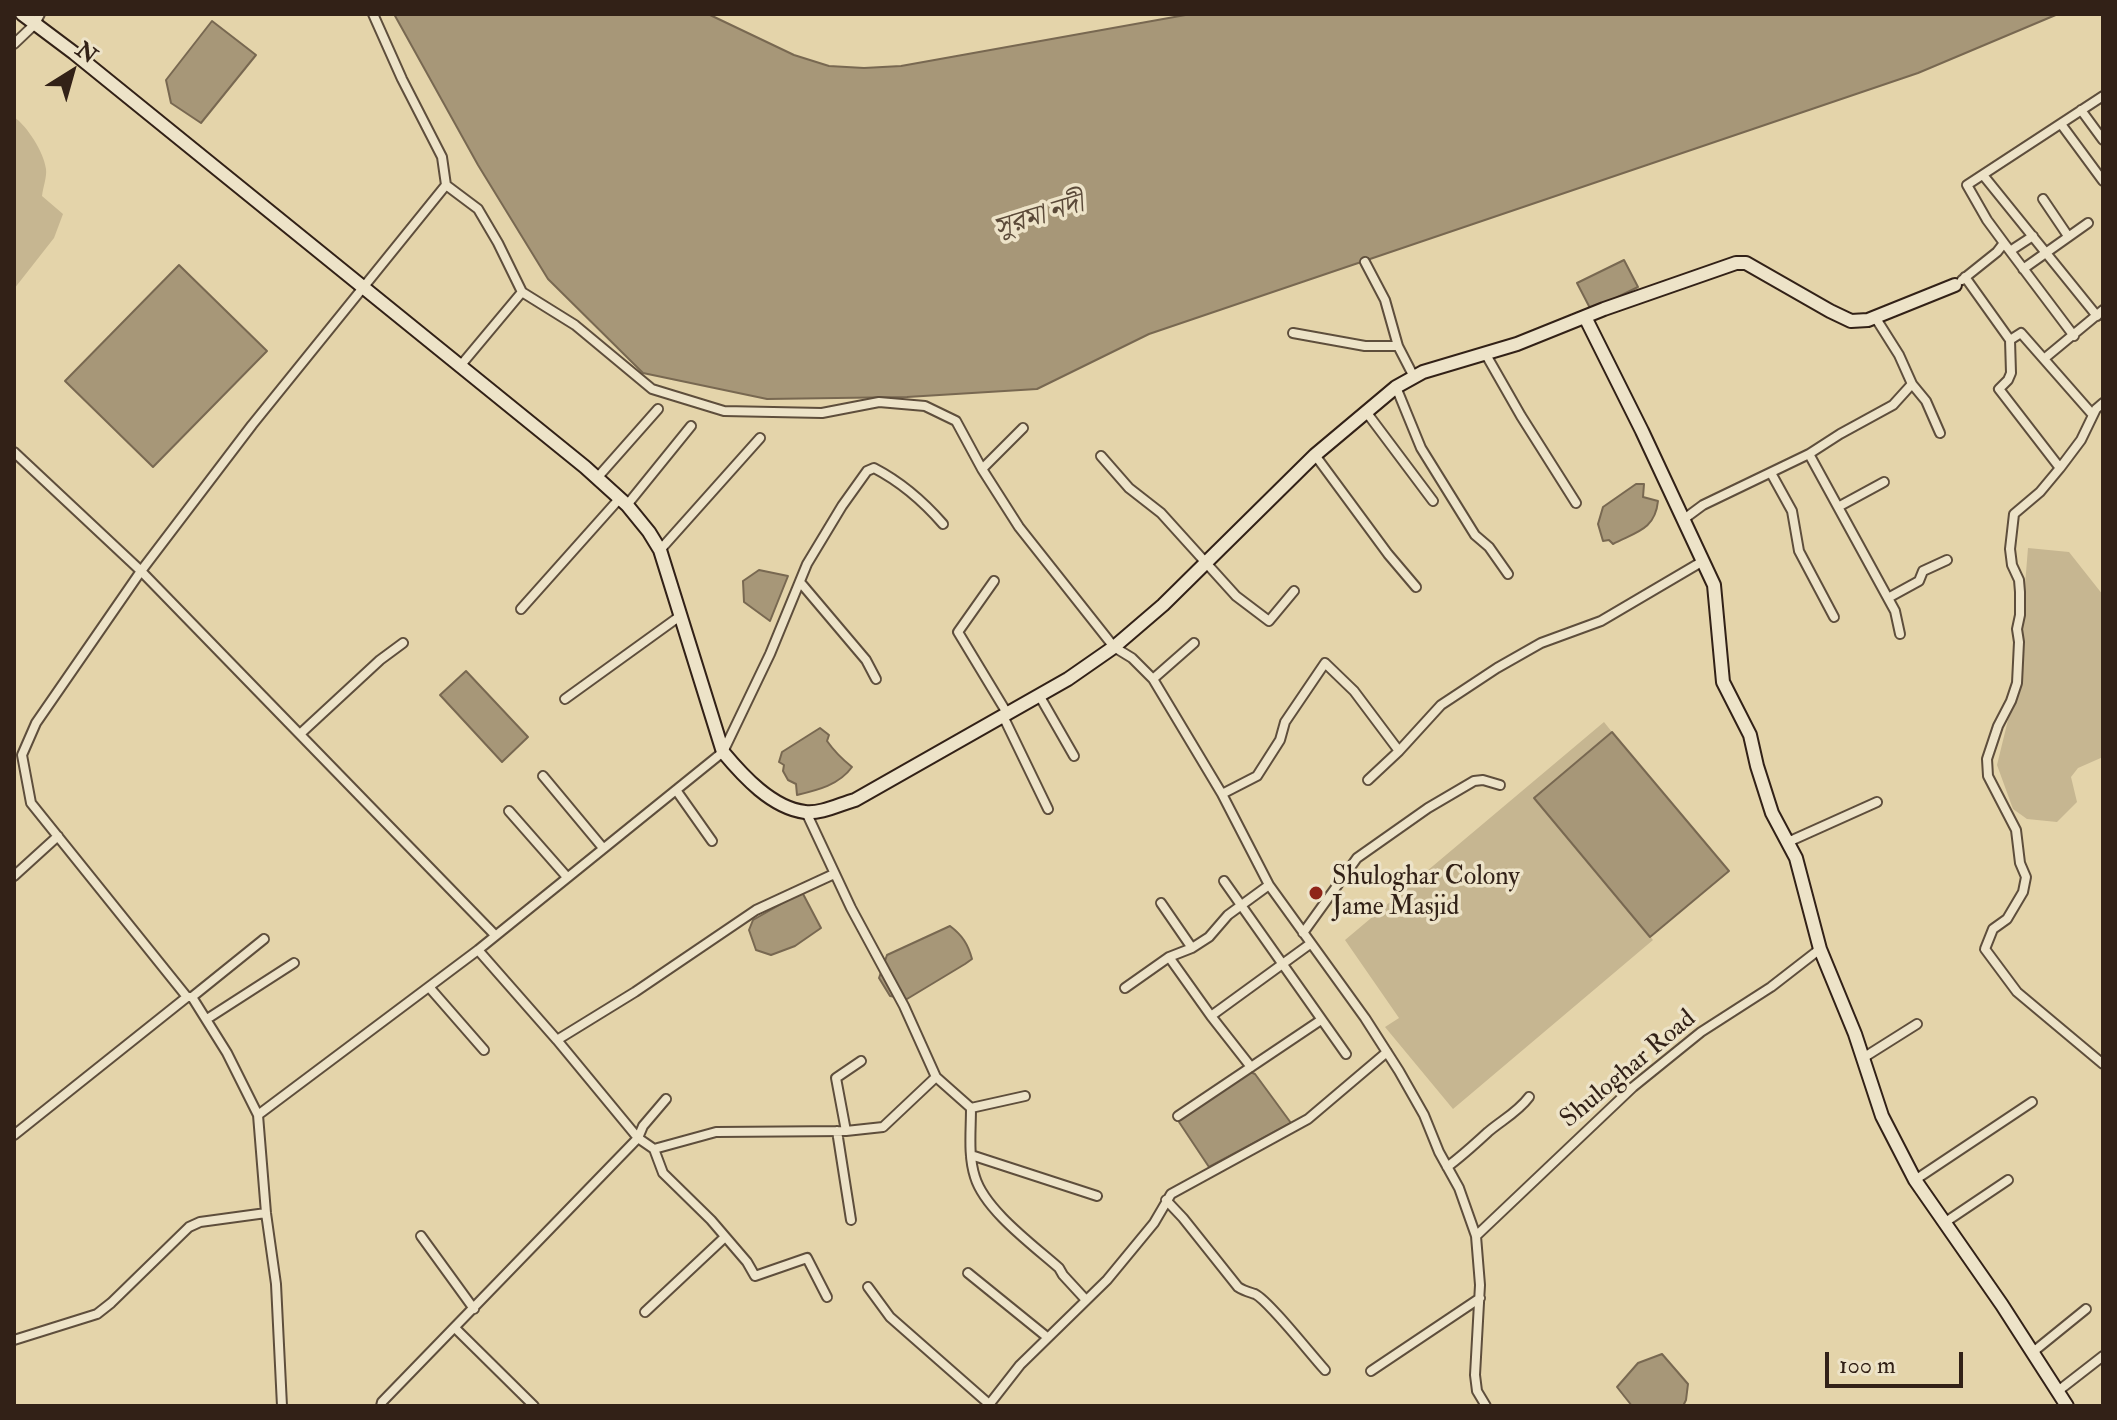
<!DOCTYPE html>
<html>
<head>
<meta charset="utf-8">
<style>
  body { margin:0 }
  #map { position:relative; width:2117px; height:1420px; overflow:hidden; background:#e4d4aa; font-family:"IM FELL Double Pica",serif }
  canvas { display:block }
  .frame { position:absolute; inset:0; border:16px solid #322117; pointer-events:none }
  .north { position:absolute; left:32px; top:32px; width:80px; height:80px; -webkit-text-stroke:6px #ede3c8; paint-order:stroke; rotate:37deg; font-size:22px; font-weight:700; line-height:32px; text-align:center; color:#322117 }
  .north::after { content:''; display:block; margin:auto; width:28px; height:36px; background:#322117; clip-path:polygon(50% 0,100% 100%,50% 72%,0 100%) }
  .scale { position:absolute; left:1825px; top:1352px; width:138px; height:36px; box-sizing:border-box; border:4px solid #322117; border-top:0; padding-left:10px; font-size:24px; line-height:28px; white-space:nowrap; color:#322117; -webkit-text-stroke:6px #ede3c8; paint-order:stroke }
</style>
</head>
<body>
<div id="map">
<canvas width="2117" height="1420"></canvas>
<div class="frame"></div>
<div class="north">N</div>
<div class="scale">100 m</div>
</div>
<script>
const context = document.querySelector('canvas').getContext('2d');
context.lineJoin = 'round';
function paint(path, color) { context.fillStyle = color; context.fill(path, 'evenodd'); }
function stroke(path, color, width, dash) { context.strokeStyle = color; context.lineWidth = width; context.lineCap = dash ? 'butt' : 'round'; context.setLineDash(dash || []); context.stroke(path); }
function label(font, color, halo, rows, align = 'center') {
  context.font = font + ' "IM FELL Double Pica","Noto Serif Bengali",serif'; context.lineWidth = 7; context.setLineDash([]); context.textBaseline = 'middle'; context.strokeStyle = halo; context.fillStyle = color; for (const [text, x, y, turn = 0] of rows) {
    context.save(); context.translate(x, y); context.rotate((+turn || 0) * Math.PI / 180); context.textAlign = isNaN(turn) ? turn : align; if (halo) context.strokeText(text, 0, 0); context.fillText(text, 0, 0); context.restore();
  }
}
paint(new Path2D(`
  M 14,117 C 27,126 44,152 46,169 C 47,177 43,187 42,196 L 63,214 L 54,238 L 14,289 Z
  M 2028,548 L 2069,552 L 2103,595 L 2103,757 L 2078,768 L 2071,777 L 2077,802 L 2057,822 L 2027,819 L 2013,809 L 1997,765 L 2017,683 Z
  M 1604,722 L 1612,732 L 1534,798 L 1653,940 L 1453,1109 L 1385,1027 L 1399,1018 L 1345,940 Z`), '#c6b691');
const water = new Path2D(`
  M 394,14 L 708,14 L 794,55 L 829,66 L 864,68 L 901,66 L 1191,14 L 2058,14 L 1918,73 L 1149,334 L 1037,389 L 907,397 L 767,399 L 643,373 L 548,279 L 478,165 Z
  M 212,21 L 256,55 L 201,123 L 171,103 L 166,80 Z
  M 1624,260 L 1638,287 L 1591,310 L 1577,283 Z
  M 179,265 L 267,351 L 153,467 L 65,381 Z
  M 1636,484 L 1644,484 L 1643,497 L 1658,501 C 1655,530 1636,532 1613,544 L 1609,540 L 1603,541 L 1598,524 L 1603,507 Z
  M 759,570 L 788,576 L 770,621 L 744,602 L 743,581 Z
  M 466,671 L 528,737 L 502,762 L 440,695 Z
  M 820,728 L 829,735 L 827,741 C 834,751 842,759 852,767 C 839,785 818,790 797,795 L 796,784 L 788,780 L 783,771 L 784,765 L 779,762 L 782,752 Z
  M 1612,732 L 1729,871 L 1650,937 L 1534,798 Z
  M 802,892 L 821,928 L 795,946 L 771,955 L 756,950 L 749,930 L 753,920 Z
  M 950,926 C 962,935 968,944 972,959 L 965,964 L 907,999 L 890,996 L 879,978 L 887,955 Z
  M 1248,1071 L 1255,1074 L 1291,1123 L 1209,1167 L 1177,1119 Z
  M 1662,1354 L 1688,1384 L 1686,1400 L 1683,1406 L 1632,1406 L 1617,1387 L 1638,1363 Z`);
paint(water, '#a79778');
stroke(water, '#786851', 2);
const street = new Path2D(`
  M 373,14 L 402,79 L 442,157 L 446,185 L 478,209 L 498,243 L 522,292 L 575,325 L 652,389 L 724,411 L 822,413 L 879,402 L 925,406 L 956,421 L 982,469 L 1019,527 L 1114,647 L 1132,658 L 1153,679 L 1222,794 L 1269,885 L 1365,1018 L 1399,1071 L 1424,1115 L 1439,1152 L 1459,1188 L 1476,1236 L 1480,1285 L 1475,1375 L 1477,1391 L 1486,1406
  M 14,44 L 35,24 L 40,14
  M 2081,110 L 2103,140
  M 2061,124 L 2103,181
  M 1983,175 L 2097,316
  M 2043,199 L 2068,236
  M 2004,243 L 2074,336
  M 2010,251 L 2033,236
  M 1365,262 L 1385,300 L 1398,346 L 1414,377
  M 2023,269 L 2088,223
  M 1965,277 L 2010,340 L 2011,373 L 2008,380 L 1999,389 L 2060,468 L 2040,492 L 2014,514 L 2010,549 L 2012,565 L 2019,580 L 2020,592 L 2020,615 L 2017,629 L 2019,642 L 2017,683 L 2011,701 L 1998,726 L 1987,759 L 1988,776 L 2016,830 L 2020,863 L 2026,877 L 2023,892 L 2007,919 L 1993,929 L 1985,949 L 2017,992 L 2103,1064
  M 1962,280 L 1997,252 L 2004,243 L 1987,220 L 1967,185 L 2103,96
  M 1875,317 L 1899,355 L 1912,384 L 1926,401 L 1940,433
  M 1293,333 L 1365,346 L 1398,346
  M 2010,340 L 2021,333 L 2093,415
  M 1485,353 L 1521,416 L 1576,503
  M 2045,358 L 2103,310
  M 461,365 L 522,292
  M 1396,387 L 1421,448 L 1475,535 L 1489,547 L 1508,574
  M 1367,413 L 1433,501
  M 14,452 L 141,571 L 495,935
  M 1809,454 L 1840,434 L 1893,405 L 1912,384
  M 1315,455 L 1388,554 L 1416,587
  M 1101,456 L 1129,488 L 1161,513 L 1236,596 L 1269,621 L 1294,591
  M 2060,468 L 2081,440 L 2096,409 L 2103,403
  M 982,469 L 1023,428
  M 1771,473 L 1792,511 L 1799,551 L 1834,617
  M 597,478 L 658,409
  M 627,505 L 691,426
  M 1838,507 L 1884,482
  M 1684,519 L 1703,505 L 1809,454 L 1895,611 L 1900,634
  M 660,550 L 760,438
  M 994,581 L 958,632 L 1007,713
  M 800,582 L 866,660 L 876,679
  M 1888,598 L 1919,581 L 1923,571 L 1947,560
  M 521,609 L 620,498
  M 1153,679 L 1194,643
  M 1039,695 L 1074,756
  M 565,699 L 680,616
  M 1003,716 L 1048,809
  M 300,734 L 380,660 L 403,643
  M 543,776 L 603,848
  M 1368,780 L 1399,751 L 1441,705 L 1497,668 L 1541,643 L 1601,621 L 1703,561
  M 676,790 L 712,841
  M 1222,794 L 1257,776 L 1280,740 L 1285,722 L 1325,663 L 1354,691 L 1399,751
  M 509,811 L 567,877
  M 806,812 L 851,908 L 904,1006 L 936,1077 L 971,1108 L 1025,1096
  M 1788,842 L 1877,802
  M 14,876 L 58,836
  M 1224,881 L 1346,1054
  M 1161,903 L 1192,948
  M 1303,933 L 1357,858 L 1428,808 L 1474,781 L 1483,780 L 1500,785
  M 478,950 L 557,1040 L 638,1138 L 654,1149 L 663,1173 L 711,1220 L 747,1262 L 755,1276 L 807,1258 L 827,1297
  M 1169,957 L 1211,1016 L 1251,1067
  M 429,987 L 484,1050
  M 1125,988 L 1169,957 L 1192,948 L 1209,937 L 1228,915 L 1269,885
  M 192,997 L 264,939
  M 1211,1016 L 1310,944
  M 207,1019 L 294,963
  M 557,1040 L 635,992 L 756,910 L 834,874
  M 1863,1058 L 1917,1024
  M 971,1108 C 971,1131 968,1156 975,1177 C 985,1210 1033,1245 1059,1268 L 1063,1275 L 1086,1300
  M 258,1115 L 478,950 L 723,752 L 770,654 L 807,564 L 842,506 L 867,471 L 874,468 C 901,482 923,501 943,524
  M 1178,1116 L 1321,1020
  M 837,1131 L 851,1220
  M 846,1131 L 836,1078 L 861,1061
  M 14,1135 L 187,997
  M 654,1149 L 716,1132 L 846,1131 L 883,1127 L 936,1077
  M 971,1155 L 1097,1196
  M 1447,1167 C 1462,1156 1475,1144 1488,1132 C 1502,1120 1518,1112 1529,1097
  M 1915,1180 L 2032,1102
  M 1166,1200 L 1183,1218 L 1238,1287 C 1244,1291 1249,1292 1255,1294 C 1269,1301 1312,1356 1325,1370
  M 1944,1223 L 2008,1180
  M 421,1236 L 474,1309
  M 1476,1236 L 1633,1087 L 1701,1032 L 1771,987 L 1820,949
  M 968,1273 L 1047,1337
  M 868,1287 L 890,1317 L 989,1404
  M 645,1312 L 725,1237
  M 455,1328 L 534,1406
  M 14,1340 L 97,1314 L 111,1303 L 189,1227 L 200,1222 L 266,1213
  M 2033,1352 L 2086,1309
  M 1371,1371 L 1480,1298
  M 2058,1391 L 2103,1356
  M 282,1406 L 276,1284 L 266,1213 L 258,1115 L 227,1053 L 192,997 L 187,997 L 31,803 L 22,755 L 36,723 L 141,571 L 252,425 L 446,185
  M 381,1406 L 382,1402 L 638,1138 L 643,1126 L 666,1099
  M 988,1406 L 1020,1365 L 1107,1280 L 1154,1223 L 1171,1194 L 1308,1119 L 1387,1052`);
const secondary = new Path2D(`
  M 22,14 L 74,53 L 585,467 L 627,505 L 649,532 L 660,550 L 723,752 C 743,776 772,808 805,812 C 821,814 840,804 855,800 L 1068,679 L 1114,647 L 1163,605 L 1315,455 L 1396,387 L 1423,372 L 1517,344 L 1604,309 L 1736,263 L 1746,263 L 1830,311 L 1851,321 L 1868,320 L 1955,285
  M 1585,317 L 1642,431 L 1714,585 L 1723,682 L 1750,735 L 1757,766 L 1772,813 L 1796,858 L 1820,949 L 1855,1034 L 1882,1116 L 1915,1180 L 2002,1305 L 2067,1406`);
stroke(street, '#5e4e3c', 12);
stroke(secondary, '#322117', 16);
stroke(street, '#ede3c8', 8);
stroke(secondary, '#ede3c8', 12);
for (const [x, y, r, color] of [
  [1316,893,8,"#8f2418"]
]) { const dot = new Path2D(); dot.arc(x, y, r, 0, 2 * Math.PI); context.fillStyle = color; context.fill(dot); stroke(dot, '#ede3c8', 3); }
label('26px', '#322117', '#ede3c8', [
  ["Shuloghar Colony",1332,878],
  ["Jame Masjid",1332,908]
], 'left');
label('26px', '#322117', '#ede3c8', [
  ["Shuloghar Road",1629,1070,-40]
]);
label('italic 28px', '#5b4a39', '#ede3c8', [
  ["সুরমা নদী",1039,218,-17]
]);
</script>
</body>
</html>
